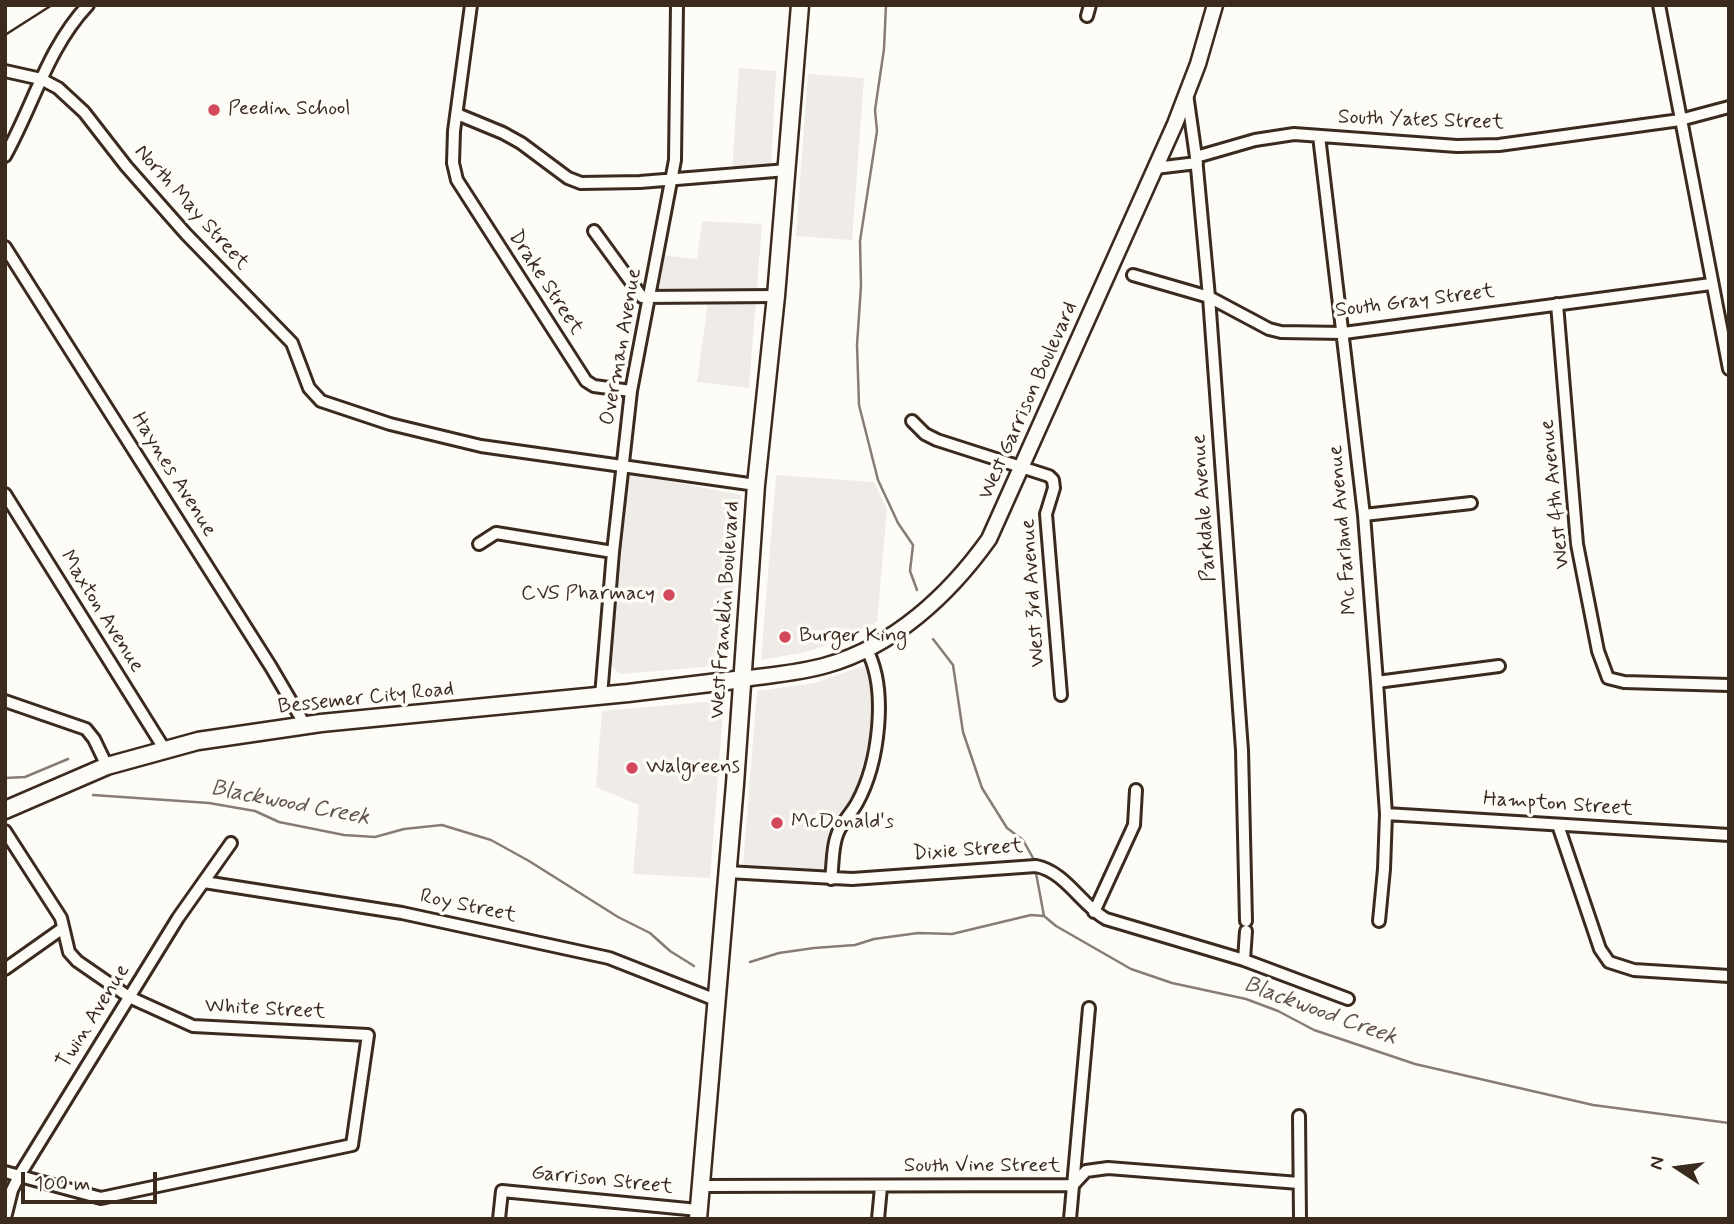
<!DOCTYPE html>
<html>
<head>
<meta charset="utf-8">
<style>
  body { margin:0 }
  #map { position:relative; width:1734px; height:1224px; overflow:hidden; background:#fdfcf7; font-family:Mynerve,sans-serif }
  canvas { display:block }
  .frame { position:absolute; inset:0; border:7px solid #3b2a1e; pointer-events:none }
  .north { position:absolute; left:1643px; top:1133px; width:70px; height:70px; -webkit-text-stroke:5px #fdfcf7; paint-order:stroke; rotate:283deg; font-size:19px; font-weight:700; line-height:28px; text-align:center; color:#3b2a1e }
  .north::after { content:''; display:block; margin:auto; width:24px; height:32px; background:#3b2a1e; clip-path:polygon(50% 0,100% 100%,50% 72%,0 100%) }
  .scale { position:absolute; left:21px; top:1172px; width:136px; height:32px; box-sizing:border-box; border:4px solid #3b2a1e; border-top:0; padding-left:9px; font-size:21px; line-height:24px; white-space:nowrap; color:#3b2a1e; -webkit-text-stroke:5px #fdfcf7; paint-order:stroke }
</style>
</head>
<body>
<div id="map">
<canvas width="1734" height="1224"></canvas>
<div class="frame"></div>
<div class="north">N</div>
<div class="scale">100 m</div>
</div>
<script>
const context = document.querySelector('canvas').getContext('2d');
context.lineJoin = 'round';
function paint(path, color) { context.fillStyle = color; context.fill(path, 'evenodd'); }
function stroke(path, color, width, dash) { context.strokeStyle = color; context.lineWidth = width; context.lineCap = dash ? 'butt' : 'round'; context.setLineDash(dash || []); context.stroke(path); }
function label(font, color, halo, rows, align = 'center') {
  context.font = font + ' Mynerve,sans-serif'; context.lineWidth = 7; context.setLineDash([]); context.textBaseline = 'middle'; context.strokeStyle = halo; context.fillStyle = color; for (const [text, x, y, turn = 0] of rows) {
    context.save(); context.translate(x, y); context.rotate((+turn || 0) * Math.PI / 180); context.textAlign = isNaN(turn) ? turn : align; if (halo) context.strokeText(text, 0, 0); context.fillText(text, 0, 0); context.restore();
  }
}
paint(new Path2D(`
  M 739,68 L 776,71 L 771,167 L 732,170 Z
  M 808,74 L 864,78 L 852,240 L 796,236 Z
  M 702,221 L 762,224 L 749,388 L 697,382 L 709,294 L 655,293 L 661,255 L 697,259 Z
  M 627,473 L 741,495 L 729,645 L 724,655 L 716,663 L 704,667 L 622,674 L 615,670 L 611,663 L 610,651 Z
  M 776,475 L 874,482 L 887,509 L 877,622 L 846,639 L 806,652 L 761,660 Z
  M 864,666 L 870,675 L 873,703 L 868,745 L 857,787 L 832,834 L 827,872 L 743,865 L 757,691 L 814,683 Z
  M 716,701 L 723,713 L 710,878 L 633,874 L 639,805 L 596,787 L 602,711 Z`), '#efece7');
stroke(new Path2D(`
  M 886,5 L 884,49 L 875,110 L 877,131 L 860,241 L 861,286 L 857,345 L 859,405 L 878,480 L 898,523 L 913,545 L 910,571 L 917,590
  M 933,639 L 953,665 L 963,732 L 982,788 L 1007,828 L 1023,840 L 1033,858
  M 5,778 L 25,777 L 68,759
  M 93,795 L 209,803 L 255,811 L 279,822 L 344,835 L 375,837 L 404,829 L 442,825 L 491,840 L 529,861 L 618,917 L 650,933 L 670,951 L 694,966
  M 1036,873 L 1044,916
  M 750,962 L 779,953 L 814,948 L 855,945 L 874,939 L 918,933 L 952,934 L 1031,915 L 1044,916 L 1056,926 L 1131,969 L 1172,983 L 1246,999 L 1278,1011 L 1314,1030 L 1415,1064 L 1593,1105 L 1729,1123`), '#887d74', 2.5);
const street = new Path2D(`
  M 471,5 L 454,131 L 453,163 L 457,180 L 586,381 L 594,386 L 631,391
  M 1659,5 L 1729,369
  M 1087,16 L 1090,5
  M 5,71 L 41,79 L 58,88 L 84,112 L 126,166 L 186,234 L 292,343 L 309,388 L 321,401 L 390,424 L 481,446 L 756,485
  M 1187,94 L 1196,157 L 1209,297 L 1242,750 L 1246,921
  M 457,114 L 503,133 L 521,143 L 568,178 L 581,183 L 640,182 L 787,170
  M 1319,136 L 1364,515 L 1377,682 L 1386,814 L 1384,869 L 1379,921
  M 5,156 C 33,106 48,47 88,5
  M 1196,157 L 1255,140 L 1294,134 L 1457,146 L 1499,145 L 1680,120 L 1729,107
  M 1155,168 L 1197,163
  M 594,231 L 642,297 L 776,296
  M 5,247 L 271,667 L 305,725
  M 1133,275 L 1209,297 L 1269,329 L 1281,332 L 1344,333 L 1711,284
  M 1557,304 L 1577,544 L 1598,651 L 1608,678 L 1624,682 L 1729,685
  M 912,421 L 925,434 L 937,440 L 1049,476 L 1053,480 L 1054,488 L 1046,514 L 1061,695
  M 5,494 L 165,750
  M 1364,515 L 1471,503
  M 479,544 L 496,533 L 613,552
  M 1377,682 L 1499,666
  M 601,696 L 613,552 L 631,391 L 675,160 L 677,5
  M 5,701 L 86,729 L 94,739 L 107,766
  M 1386,814 L 1729,835
  M 1558,825 L 1600,949 L 1609,962 L 1634,970 L 1729,976
  M 5,831 L 61,918 L 69,952 L 77,961 L 129,997 L 193,1026 L 368,1035 L 352,1145 L 101,1198 L 5,1172
  M 727,872 L 852,879 L 1036,866 C 1066,872 1081,905 1106,919 L 1244,960 L 1348,999
  M 831,879 C 833,865 832,848 837,835 C 841,823 851,814 857,803 C 879,763 888,690 867,650
  M 204,882 L 402,913 L 609,958 L 716,1000
  M 1094,912 L 1134,825 L 1136,790
  M 1244,960 L 1246,931
  M 5,969 L 63,928
  M 1299,1116 L 1300,1219
  M 701,1186 L 1073,1185 L 1086,1171 L 1108,1168 L 1299,1183
  M 5,1218 L 12,1190 L 19,1176 L 178,918 L 231,843
  M 499,1219 L 502,1191 L 698,1210
  M 878,1219 L 881,1187
  M 1070,1219 L 1089,1008`);
const secondary = new Path2D(`
  M 743,679 C 771,675 800,673 827,665 C 894,646 949,595 989,539 L 1175,124 L 1198,64 L 1215,5`);
const primary = new Path2D(`
  M 5,810 L 107,766 L 198,741 L 321,723 L 628,693 L 743,679
  M 698,1219 L 735,784 L 756,485 L 776,296 L 800,5`);
stroke(street, '#3b2a1e', 16);
stroke(secondary, '#3b2a1e', 19);
stroke(primary, '#3b2a1e', 21);
stroke(street, '#fdfcf7', 10);
stroke(secondary, '#fdfcf7', 14);
stroke(primary, '#fdfcf7', 16);
stroke(new Path2D(`
  M 5,35 L 52,5`), '#3b2a1e', 2.5);
for (const [x, y, r, color] of [
  [214,110,7,"#d1495b"],
  [669,595,7,"#d1495b"],
  [785,637,7,"#d1495b"],
  [632,768,7,"#d1495b"],
  [777,823,7,"#d1495b"]
]) { const dot = new Path2D(); dot.arc(x, y, r, 0, 2 * Math.PI); context.fillStyle = color; context.fill(dot); stroke(dot, '#fdfcf7', 2.5); }
label('21px', '#3b2a1e', '#fdfcf7', [
  ["Peedin School",228,110],
  ["CVS Pharmacy",655,595,"right"],
  ["Burger King",799,637],
  ["Walgreens",646,768],
  ["McDonald's",791,823]
], 'left');
label('21px', '#3b2a1e', '#fdfcf7', [
  ["South Yates Street",1421,121,2],
  ["North May Street",191,208,48],
  ["Drake Street",545,283,57],
  ["South Gray Street",1415,302,-7],
  ["Overman Avenue",622,347,-80],
  ["West Garrison Boulevard",1029,401,-66],
  ["Haynes Avenue",173,475,58],
  ["West 4th Avenue",1556,494,-96],
  ["Parkdale Avenue",1205,508,-94],
  ["Mc Farland Avenue",1344,530,-95],
  ["West 3rd Avenue",1034,593,-94],
  ["West Franklin Boulevard",726,610,-86],
  ["Maxton Avenue",101,612,58],
  ["Bessemer City Road",366,699,-6],
  ["Hampton Street",1558,805,4],
  ["Dixie Street",968,851,-4],
  ["Roy Street",468,907,12],
  ["White Street",265,1010,3],
  ["Twin Avenue",94,1017,-58],
  ["South Vine Street",982,1167],
  ["Garrison Street",602,1181,6]
]);
label('italic 23px', '#615349', '#fdfcf7', [
  ["Blackwood Creek",290,804,11],
  ["Blackwood Creek",1320,1012,20]
]);
</script>
</body>
</html>
